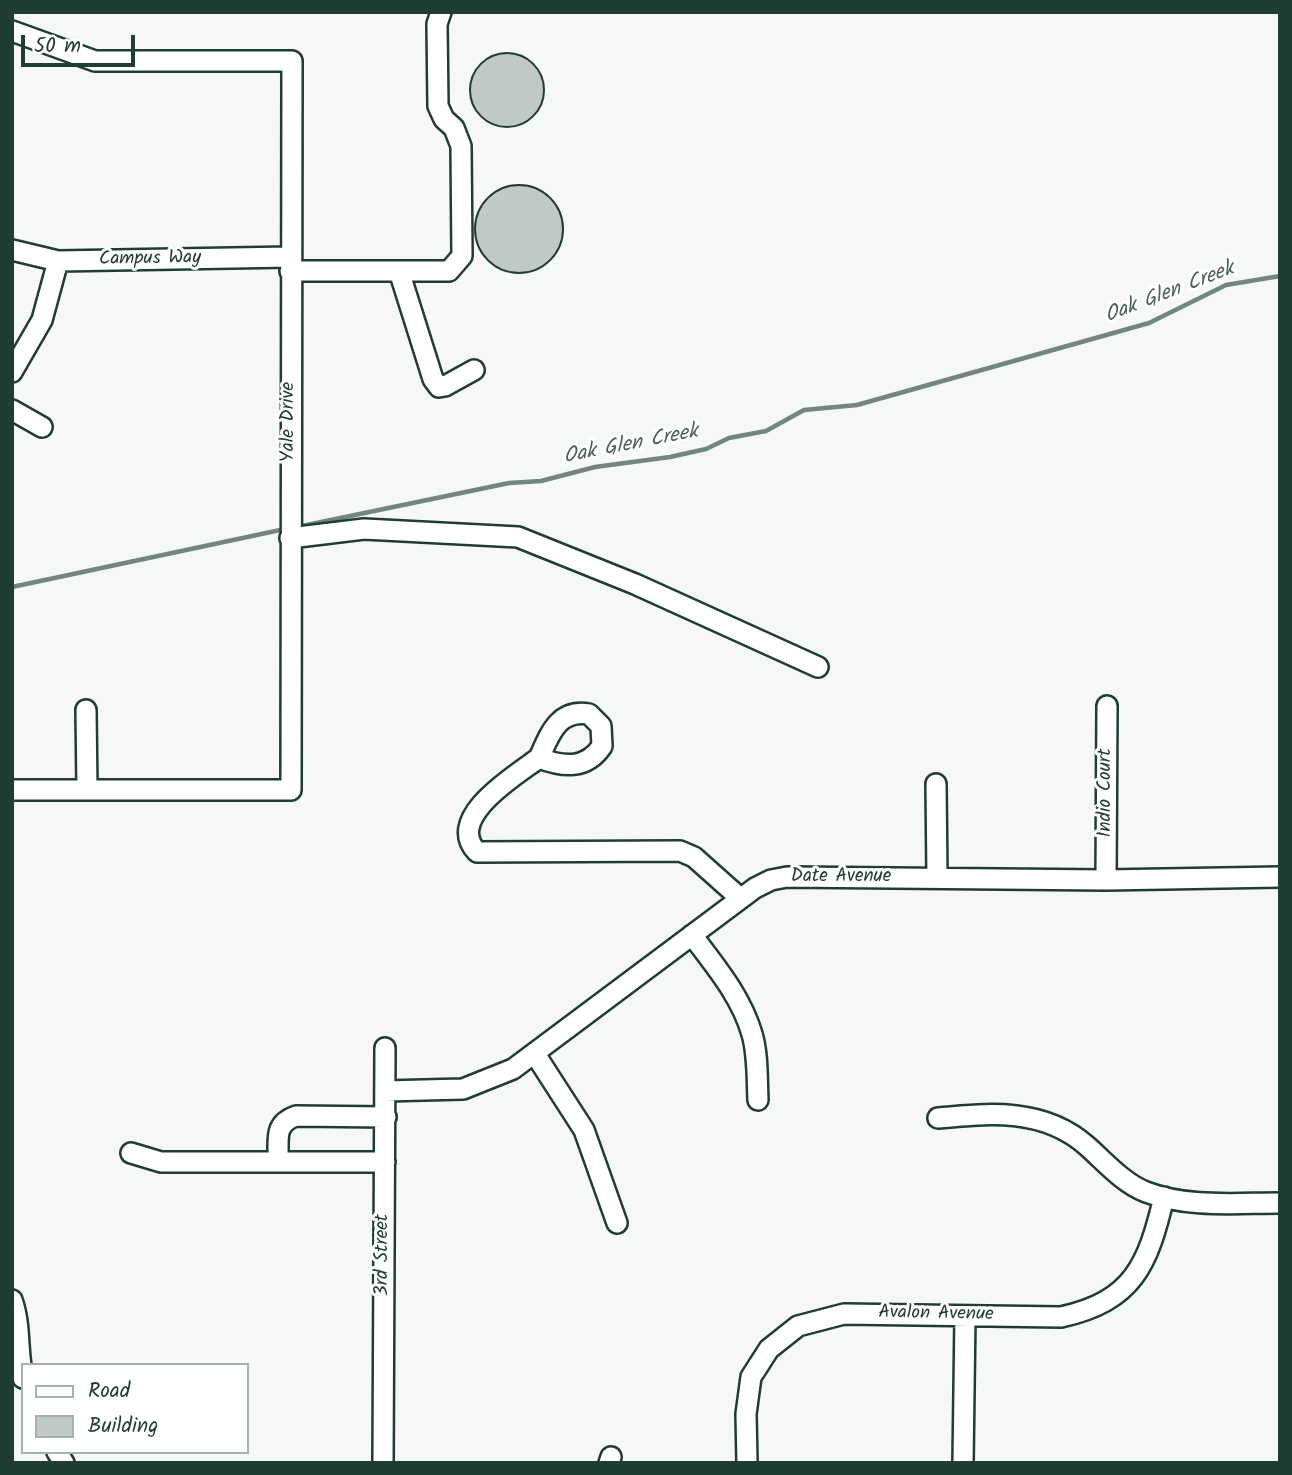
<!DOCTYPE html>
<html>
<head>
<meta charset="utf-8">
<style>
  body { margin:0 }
  #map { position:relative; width:1292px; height:1475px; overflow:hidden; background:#f6f7f7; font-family:Kalam,sans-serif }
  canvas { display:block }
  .frame { position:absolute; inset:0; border:14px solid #1f3d34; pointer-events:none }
  .legend { position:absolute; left:21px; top:1363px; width:228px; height:91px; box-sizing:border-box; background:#fff; border:2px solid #a5b1ae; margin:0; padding:9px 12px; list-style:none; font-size:21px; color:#1f3d34 }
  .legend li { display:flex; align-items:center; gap:14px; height:35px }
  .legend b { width:35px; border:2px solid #a5b1ae }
  .scale { position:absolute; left:21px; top:35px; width:114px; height:32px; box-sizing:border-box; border:4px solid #1f3d34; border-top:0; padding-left:9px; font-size:21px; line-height:24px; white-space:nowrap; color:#1f3d34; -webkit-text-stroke:5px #fff; paint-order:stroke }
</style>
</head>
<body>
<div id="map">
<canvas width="1292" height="1475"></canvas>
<div class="frame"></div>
<ul class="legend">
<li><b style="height:9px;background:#fff"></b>Road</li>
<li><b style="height:19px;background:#c0c9c6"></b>Building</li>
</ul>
<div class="scale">50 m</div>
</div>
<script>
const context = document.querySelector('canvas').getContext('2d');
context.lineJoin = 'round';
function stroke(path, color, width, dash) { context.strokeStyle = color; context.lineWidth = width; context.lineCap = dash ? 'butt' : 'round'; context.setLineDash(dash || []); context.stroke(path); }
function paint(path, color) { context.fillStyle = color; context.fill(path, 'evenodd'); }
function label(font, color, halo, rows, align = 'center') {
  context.font = font + ' Kalam,sans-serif'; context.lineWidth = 6; context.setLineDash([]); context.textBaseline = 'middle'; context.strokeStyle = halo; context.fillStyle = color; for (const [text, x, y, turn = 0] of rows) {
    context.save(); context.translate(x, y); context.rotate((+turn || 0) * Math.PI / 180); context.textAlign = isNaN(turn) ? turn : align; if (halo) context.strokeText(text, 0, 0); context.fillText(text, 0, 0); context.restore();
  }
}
stroke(new Path2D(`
  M 297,527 L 509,483 L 541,481 L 595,467 L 670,457 L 706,449 L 729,438 L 766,431 L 804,410 L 857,405 L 1149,323 L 1226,285 L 1280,276
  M 12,587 L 285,529`), '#72857f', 4.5);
const building = new Path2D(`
  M470 90a37 37 0 1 1 74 0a37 37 0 1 1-74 0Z
  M475 229a44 44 0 1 1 88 0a44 44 0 1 1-88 0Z`);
paint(building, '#c0c9c6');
stroke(building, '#1f3d34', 2);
const minor = new Path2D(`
  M 12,31 L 95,61 L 292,61 L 291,790 L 12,790
  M 12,250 L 58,261 L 290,257
  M 290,271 L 449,271 L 462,256 L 461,146 L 454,128 L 444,119 L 438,106 L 437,24 L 441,12
  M 399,271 L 433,379 L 439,387 L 445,386 L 474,370
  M 12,372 L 42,320 L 58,261
  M 12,410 L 42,427
  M 290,538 L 364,529 L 518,537 L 635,584 L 818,667
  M 86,710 L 87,790
  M 539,758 C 550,734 558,709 589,714 L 601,726 L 602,746 C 586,770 563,767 539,758 C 516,775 444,818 477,852 L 680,851 L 694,857 L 740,898
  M 936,784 L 937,878
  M 1106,880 L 1107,706
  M 692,935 C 715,966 741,996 752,1034 C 758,1054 757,1079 758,1100
  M 535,1054 L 584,1130 L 617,1223
  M 385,1091 L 463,1089 L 513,1069 L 755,888 L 771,880 L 787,877 L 1106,880 L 1280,877
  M 938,1118 C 991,1113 1044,1108 1087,1146 C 1104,1161 1123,1183 1146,1192 C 1188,1208 1236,1203 1280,1203
  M 131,1153 L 161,1162 L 385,1162
  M 278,1161 C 279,1140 273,1124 296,1116 L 386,1117
  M 12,1300 C 21,1325 17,1352 23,1378
  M 57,1452 L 64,1463
  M 383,1463 L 385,1048
  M 609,1463 L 611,1457
  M 747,1463 L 746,1414 L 751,1377 L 769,1349 L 798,1326 L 844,1314 L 1061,1317 C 1134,1301 1148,1264 1164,1197
  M 963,1463 L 965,1316`);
stroke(minor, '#1f3d34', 24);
stroke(minor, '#fff', 19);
label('19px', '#1f3d34', '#fff', [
  ["Campus Way",150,260,-1],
  ["Yale Drive",290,422,-90],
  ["Indio Court",1107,793,-90],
  ["Date Avenue",841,878],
  ["3rd Street",384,1255,-90],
  ["Avalon Avenue",936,1315,1]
]);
label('italic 21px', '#49615a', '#fff', [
  ["Oak Glen Creek",1170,294,-21],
  ["Oak Glen Creek",631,446,-11]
]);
</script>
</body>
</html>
